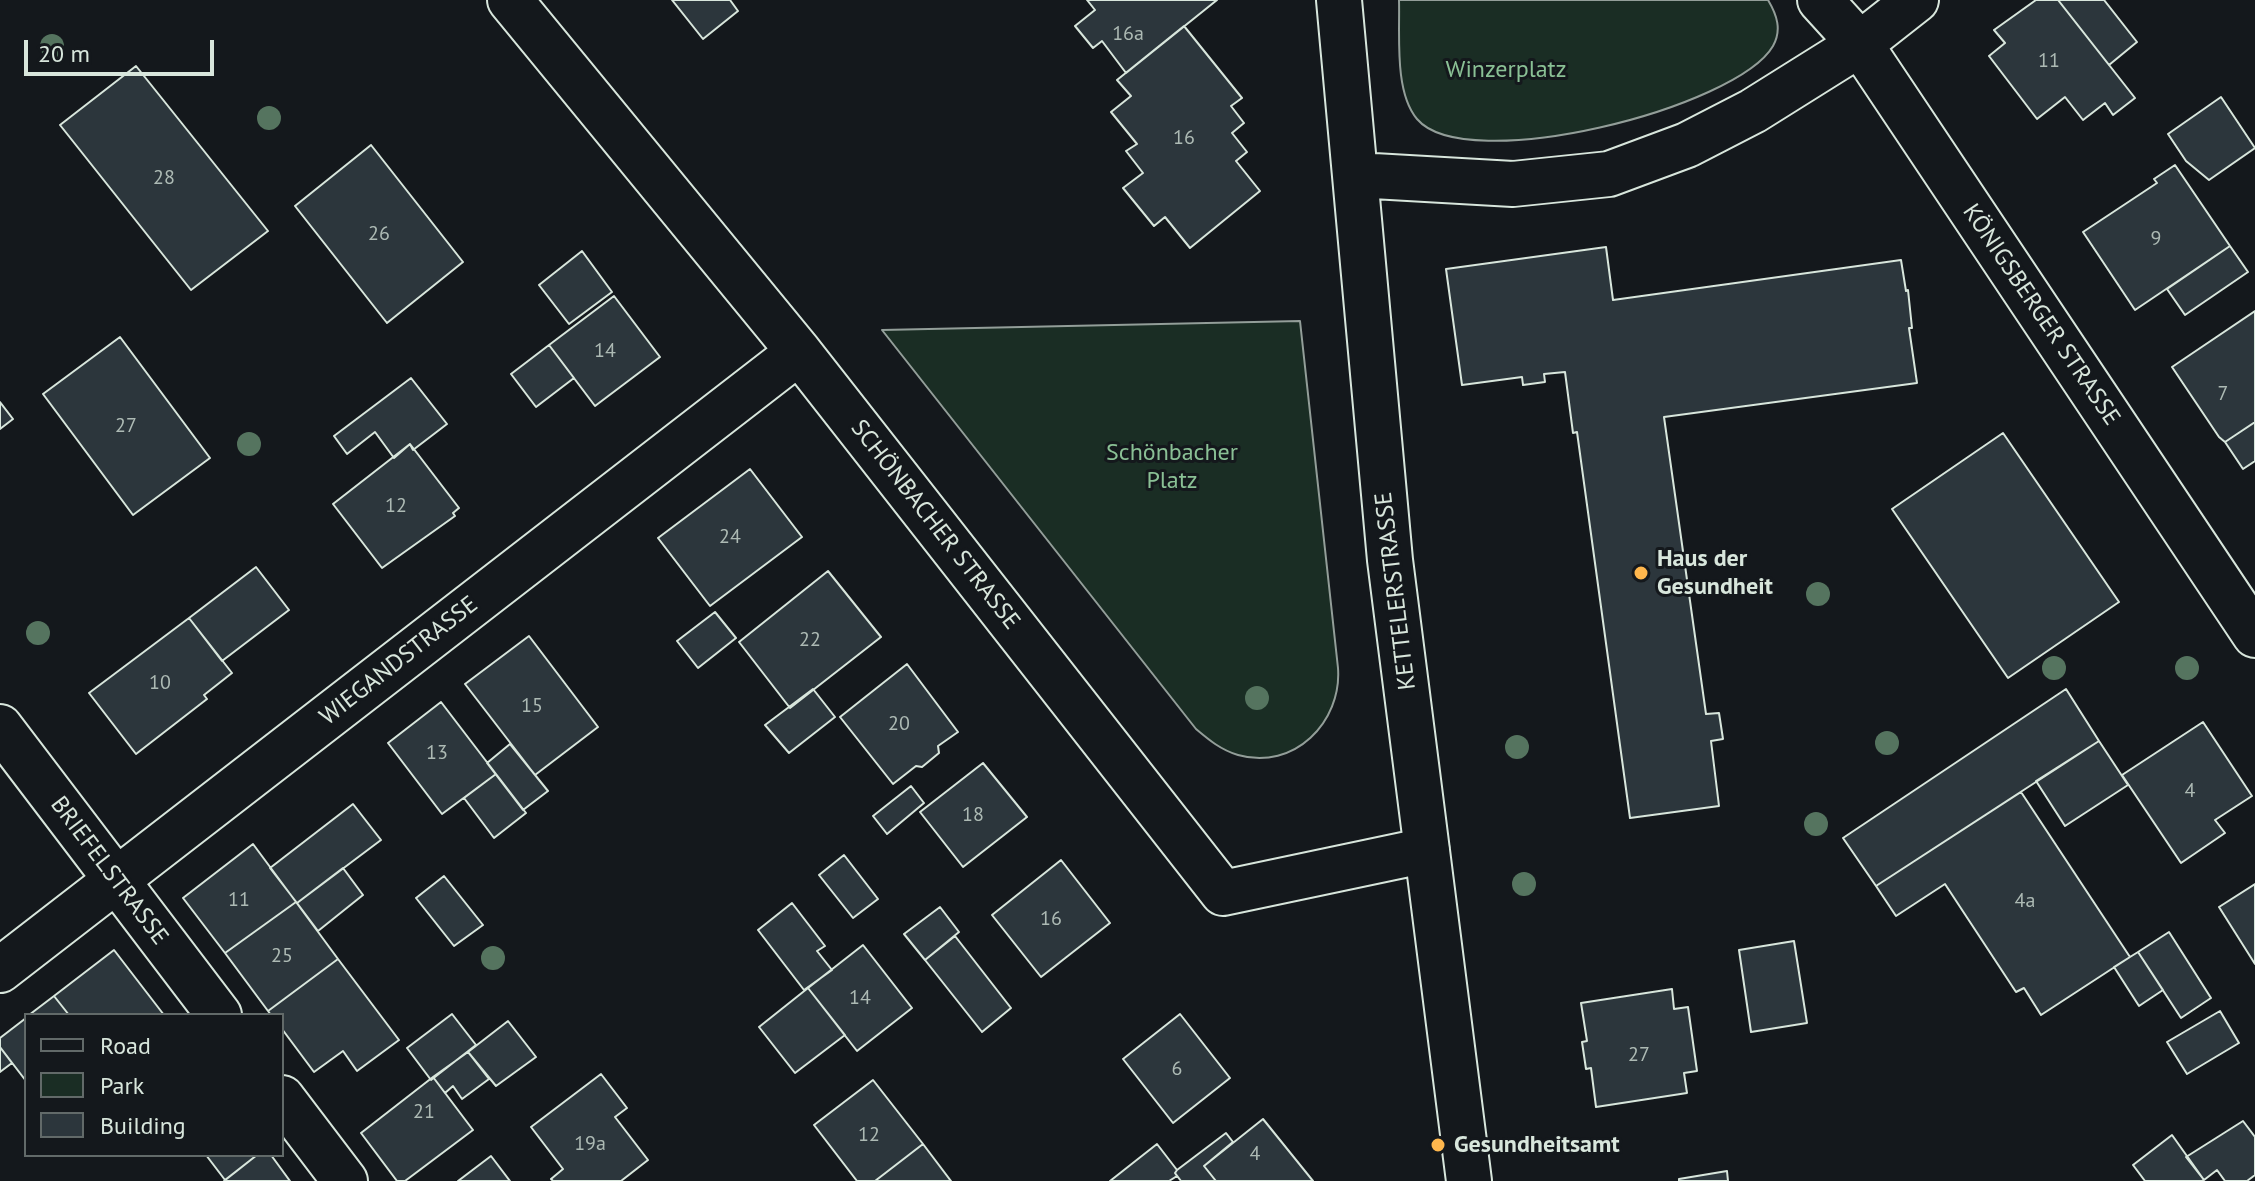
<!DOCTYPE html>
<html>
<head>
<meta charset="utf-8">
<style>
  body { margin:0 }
  #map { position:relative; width:2255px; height:1181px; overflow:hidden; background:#14181c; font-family:"PT Sans",sans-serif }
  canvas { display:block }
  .legend { position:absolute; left:24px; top:1013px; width:260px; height:144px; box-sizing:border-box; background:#14181c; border:2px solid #626a69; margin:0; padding:10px 14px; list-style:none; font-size:24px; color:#d8e6dc }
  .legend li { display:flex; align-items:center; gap:16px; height:40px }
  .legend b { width:40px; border:2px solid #626a69 }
  .scale { position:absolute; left:24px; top:40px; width:190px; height:36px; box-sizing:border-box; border:4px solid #d8e6dc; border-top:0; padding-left:10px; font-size:24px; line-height:28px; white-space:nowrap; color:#d8e6dc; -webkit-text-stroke:6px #14181c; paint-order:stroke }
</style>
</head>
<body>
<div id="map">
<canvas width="2255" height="1181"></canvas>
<ul class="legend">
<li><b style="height:10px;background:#14181c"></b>Road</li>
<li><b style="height:22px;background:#1a2d24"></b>Park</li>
<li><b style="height:22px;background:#2c363c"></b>Building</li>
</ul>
<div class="scale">20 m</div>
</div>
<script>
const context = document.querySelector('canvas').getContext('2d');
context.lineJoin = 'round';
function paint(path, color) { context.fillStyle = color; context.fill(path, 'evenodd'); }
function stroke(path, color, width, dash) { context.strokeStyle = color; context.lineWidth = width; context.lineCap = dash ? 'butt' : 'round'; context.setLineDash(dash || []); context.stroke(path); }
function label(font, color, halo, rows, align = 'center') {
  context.font = font + ' "PT Sans",sans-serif'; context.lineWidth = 6; context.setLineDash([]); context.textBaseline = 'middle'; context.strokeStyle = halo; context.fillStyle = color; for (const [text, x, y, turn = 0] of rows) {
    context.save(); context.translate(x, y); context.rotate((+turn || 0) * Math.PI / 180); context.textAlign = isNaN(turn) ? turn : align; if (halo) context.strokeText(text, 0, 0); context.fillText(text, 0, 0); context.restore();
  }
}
const green = new Path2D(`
  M 1399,0 L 1768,0 C 1777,15 1782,30 1773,46 C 1737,108 1466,177 1417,119 C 1394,92 1400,34 1399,0 Z
  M 1300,321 L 1338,668 C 1342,722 1294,771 1238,755 C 1221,750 1209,740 1196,729 L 882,330 Z`);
paint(green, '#1a2d24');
stroke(green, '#939e99', 2);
const building = new Path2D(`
  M 672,0 L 730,0 L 738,11 L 703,39 Z
  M 1087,0 L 1217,0 L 1126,73 L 1102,41 L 1093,48 L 1075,26 L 1095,10 Z
  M 2036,0 L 2058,0 L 2135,98 L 2113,115 L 2105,103 L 2083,120 L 2065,97 L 2037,119 L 1989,56 L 2005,43 L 1994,30 Z
  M 2058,0 L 2104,0 L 2137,42 L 2109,65 Z
  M 1184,26 L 1242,98 L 1231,106 L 1244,123 L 1232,133 L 1247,152 L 1236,161 L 1260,191 L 1190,248 L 1165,217 L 1154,226 L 1123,188 L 1143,173 L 1126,151 L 1137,144 L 1111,112 L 1131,96 L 1117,80 Z
  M 136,66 L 268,231 L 191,290 L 60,125 Z
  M 2221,97 L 2255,148 L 2209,180 L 2186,161 L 2168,134 Z
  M 371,145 L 463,262 L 387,323 L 295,206 Z
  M 2175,165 L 2230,246 L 2135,310 L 2083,232 L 2157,183 L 2154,179 Z
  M 2230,246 L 2248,272 L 2185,315 L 2167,289 Z
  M 1606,247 L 1613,300 L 1901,260 L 1906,291 L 1908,290 L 1912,328 L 1909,328 L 1917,383 L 1664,417 L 1706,714 L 1719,713 L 1723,739 L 1711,741 L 1719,806 L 1630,818 L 1577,432 L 1573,433 L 1565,372 L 1544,374 L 1545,382 L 1523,385 L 1522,377 L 1462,385 L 1446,269 Z
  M 582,251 L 612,292 L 569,324 L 539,285 Z
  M 614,296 L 660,357 L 595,406 L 549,345 Z
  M 2255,311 L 2255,422 L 2225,442 L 2219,437 L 2172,367 Z
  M 120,337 L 210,458 L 133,515 L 43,394 Z
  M 549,345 L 574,378 L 536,407 L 511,374 Z
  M 411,378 L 447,424 L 413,450 L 410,444 L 394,458 L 375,432 L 347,454 L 334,436 Z
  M 0,402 L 13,419 L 0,429 Z
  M 2255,422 L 2255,461 L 2243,469 L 2225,442 Z
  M 2003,433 L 2119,602 L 2008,678 L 1892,509 Z
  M 410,444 L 459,508 L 453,513 L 455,516 L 382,568 L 333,504 Z
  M 750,469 L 802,537 L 710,606 L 658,538 Z
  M 256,567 L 289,610 L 222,661 L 189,618 Z
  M 828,571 L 881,637 L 790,708 L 739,642 Z
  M 715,612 L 736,638 L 698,668 L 677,641 Z
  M 189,618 L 232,673 L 204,695 L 207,699 L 136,754 L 89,693 Z
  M 529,636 L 598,727 L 535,775 L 465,684 Z
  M 907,664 L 958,732 L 938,746 L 939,753 L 922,767 L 916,766 L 893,784 L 840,717 Z
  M 813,689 L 835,717 L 789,753 L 765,725 Z
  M 2066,689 L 2099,741 L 1876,886 L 1843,838 Z
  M 441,702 L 496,774 L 442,814 L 388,743 Z
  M 2203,722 L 2252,796 L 2215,820 L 2225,833 L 2181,863 L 2122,775 Z
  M 2099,741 L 2128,785 L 2065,826 L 2036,781 Z
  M 510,744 L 548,791 L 523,810 L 487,763 Z
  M 983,763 L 1027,817 L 963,867 L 920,812 Z
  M 496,774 L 526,813 L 494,838 L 464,798 Z
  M 911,786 L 924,803 L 887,834 L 873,816 Z
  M 2021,792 L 2130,957 L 2041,1015 L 2024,988 L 2016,992 L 1945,884 L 1896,916 L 1876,886 Z
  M 353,804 L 381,840 L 297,903 L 270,868 Z
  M 253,844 L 296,902 L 225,953 L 183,898 Z
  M 844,855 L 878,899 L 853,918 L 819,875 Z
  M 1061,860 L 1110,923 L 1041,977 L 992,915 Z
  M 343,868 L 363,895 L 318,931 L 297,903 Z
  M 444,876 L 483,925 L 454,946 L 416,898 Z
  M 2255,884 L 2255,964 L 2219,907 Z
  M 296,902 L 338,959 L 268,1011 L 225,953 Z
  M 792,903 L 825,946 L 817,951 L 832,970 L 804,990 L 758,930 Z
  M 940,907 L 959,932 L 925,960 L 904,934 Z
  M 2169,932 L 2211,998 L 2181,1018 L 2138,952 Z
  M 955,936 L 1011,1008 L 982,1032 L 925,960 Z
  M 1794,941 L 1807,1023 L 1751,1032 L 1739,950 Z
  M 863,945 L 912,1008 L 857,1051 L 808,988 Z
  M 114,950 L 164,1015 L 69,1015 L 54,996 Z
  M 2138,952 L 2163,990 L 2139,1006 L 2114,967 Z
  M 338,959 L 399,1040 L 357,1071 L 343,1051 L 314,1072 L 282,1029 L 282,1015 L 271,1015 L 268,1011 Z
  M 808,988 L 845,1035 L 795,1073 L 759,1027 Z
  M 1672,989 L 1674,1009 L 1688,1007 L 1697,1071 L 1684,1073 L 1687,1093 L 1596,1107 L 1591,1068 L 1586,1069 L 1582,1042 L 1587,1041 L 1581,1003 Z
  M 54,996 L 69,1015 L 29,1015 Z
  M 2220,1011 L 2239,1043 L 2187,1074 L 2167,1042 Z
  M 452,1014 L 476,1045 L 431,1080 L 407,1048 Z
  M 1180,1014 L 1230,1078 L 1173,1123 L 1123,1059 Z
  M 26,1018 L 26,1081 L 0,1047 L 0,1038 Z
  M 508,1021 L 536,1057 L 496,1086 L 468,1052 Z
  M 0,1047 L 12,1063 L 0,1072 Z
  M 468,1052 L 489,1079 L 462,1099 L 453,1086 L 445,1093 L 433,1077 Z
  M 601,1074 L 627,1108 L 615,1117 L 648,1160 L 621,1181 L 553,1181 L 551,1179 L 563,1169 L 531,1127 Z
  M 433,1077 L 473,1130 L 405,1181 L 397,1181 L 361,1133 Z
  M 873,1080 L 923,1144 L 875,1181 L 857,1181 L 814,1125 Z
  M 1263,1119 L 1313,1181 L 1216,1181 L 1204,1166 Z
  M 2243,1121 L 2255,1137 L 2255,1175 L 2247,1181 L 2225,1181 L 2217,1170 L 2204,1180 L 2186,1157 Z
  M 1226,1133 L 1233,1142 L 1204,1166 L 1216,1181 L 1181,1181 L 1175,1173 L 1177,1170 Z
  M 2172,1135 L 2204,1180 L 2202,1181 L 2145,1181 L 2133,1165 Z
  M 923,1144 L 951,1181 L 875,1181 Z
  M 1157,1144 L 1177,1170 L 1175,1173 L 1177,1176 L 1169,1181 L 1110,1181 Z
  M 206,1155 L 257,1155 L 225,1180 Z
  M 257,1155 L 271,1155 L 290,1181 L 224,1181 Z
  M 491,1156 L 510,1181 L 458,1181 Z
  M 1727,1171 L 1728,1181 L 1679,1181 L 1679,1179 Z`);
paint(building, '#2c363c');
stroke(building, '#d8e6dc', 2);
const minor = new Path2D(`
  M 510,0 L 799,352 L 1223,893 L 1427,850
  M 1339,0 L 1390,560 L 1469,1181
  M 1820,0 L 1860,44 L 2255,635
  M 1356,175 L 1513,184 L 1609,174 L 1687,145 L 1753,111 L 1860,44 L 1916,0
  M 0,727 L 219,1015
  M 0,970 L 799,352
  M 282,1098 L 345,1181`);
stroke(minor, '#d8e6dc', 48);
stroke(minor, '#14181c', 44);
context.fillStyle = '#55745f';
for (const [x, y] of [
  [52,46],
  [269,118],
  [249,444],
  [1818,594],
  [38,633],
  [2054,668],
  [2187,668],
  [1257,698],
  [1887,743],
  [1517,747],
  [1816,824],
  [1524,884],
  [493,958]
]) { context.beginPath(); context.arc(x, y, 12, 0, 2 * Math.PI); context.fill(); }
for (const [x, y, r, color] of [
  [1641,573,8,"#ffb74d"],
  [1438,1145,8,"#ffb74d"]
]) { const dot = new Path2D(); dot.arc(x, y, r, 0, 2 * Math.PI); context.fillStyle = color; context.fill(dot); stroke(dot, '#14181c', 3); }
label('20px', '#adbab4', null, [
  ["16a",1128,34],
  ["11",2049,61],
  ["16",1184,138],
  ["28",164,178],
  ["26",379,234],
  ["9",2156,239],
  ["14",605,351],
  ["7",2223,394],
  ["27",126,426],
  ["12",396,506],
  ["24",730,537],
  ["22",810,640],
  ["10",160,683],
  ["15",532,706],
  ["20",899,724],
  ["13",437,753],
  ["4",2190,791],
  ["18",973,815],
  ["11",239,900],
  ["4a",2025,901],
  ["16",1051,919],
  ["25",282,956],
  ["14",860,998],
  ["27",1639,1055],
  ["6",1177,1069],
  ["21",424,1112],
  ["12",869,1135],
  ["19a",590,1144],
  ["4",1255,1154]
]);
label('24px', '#8ac095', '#14181c', [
  ["Winzerplatz",1506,70],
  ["Schönbacher",1172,453],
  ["Platz",1172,481]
]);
label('24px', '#d8e6dc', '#14181c', [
  ["KÖNIGSBERGER STRASSE",2041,315,56],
  ["SCHÖNBACHER STRASSE",935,525,52],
  ["KETTELERSTRASSE",1396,591,-97],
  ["WIEGANDSTRASSE",399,661,-38],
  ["BRIEFELSTRASSE",109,871,53]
]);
label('bold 24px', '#d8e6dc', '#14181c', [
  ["Haus der",1657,559],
  ["Gesundheit",1657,587],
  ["Gesundheitsamt",1454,1145]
], 'left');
</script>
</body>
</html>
